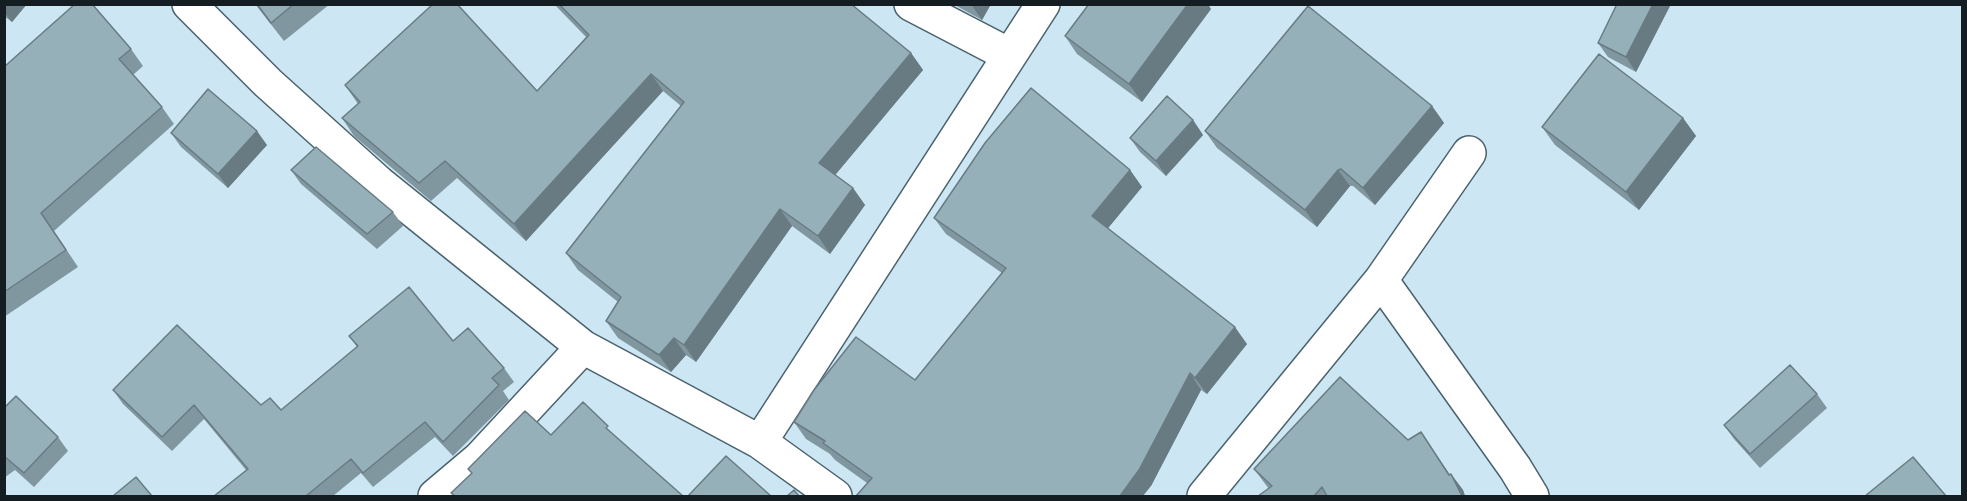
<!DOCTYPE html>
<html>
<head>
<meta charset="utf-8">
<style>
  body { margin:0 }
  #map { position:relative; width:1967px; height:501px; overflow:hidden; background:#cce7f3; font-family:Rubik,sans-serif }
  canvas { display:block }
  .frame { position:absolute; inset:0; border:6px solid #141e22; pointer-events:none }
</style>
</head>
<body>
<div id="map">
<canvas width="1967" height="501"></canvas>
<div class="frame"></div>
</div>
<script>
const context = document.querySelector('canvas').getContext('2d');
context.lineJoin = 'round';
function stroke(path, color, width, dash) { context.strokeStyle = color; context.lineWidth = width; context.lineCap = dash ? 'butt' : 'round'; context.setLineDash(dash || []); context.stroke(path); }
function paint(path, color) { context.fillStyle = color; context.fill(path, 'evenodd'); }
const minor = new Path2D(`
  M 189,4 L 268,83 L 379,183 L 583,347 L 760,442 L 835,496
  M 911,4 L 1009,55
  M 1381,280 L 1515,468 L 1532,496
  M 760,442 L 1043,4
  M 435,496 L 480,458 L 583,347
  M 1204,496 L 1381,280 L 1469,153`);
stroke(minor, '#4a626c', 36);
stroke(minor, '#fff', 33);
paint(new Path2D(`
  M 4,4 L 27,4 L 12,22 L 4,16 Z
  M 255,4 L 330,4 L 284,41 Z
  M 554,4 L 851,4 L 911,53 L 923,70 L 835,175 L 853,188 L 865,205 L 830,254 L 792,226 L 696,362 L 686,355 L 671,372 L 618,338 L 606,321 L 618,302 L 578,270 L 566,253 L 681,106 L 663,91 L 526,241 L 457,178 L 431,201 L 354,136 L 342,118 L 358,104 L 345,85 L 537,91 L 586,37 Z
  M 953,4 L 991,4 L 982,20 Z
  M 1617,4 L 1671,4 L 1636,72 L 1608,57 L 1598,43 Z
  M 1211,9 L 1142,102 L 1077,54 L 1065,36 Z
  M 131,49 L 143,66 L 133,75 L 162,107 L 174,124 L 54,231 L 78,267 L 4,317 L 4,67 Z
  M 1432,106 L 1444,123 L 1375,205 L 1353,186 L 1350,186 L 1317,227 L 1217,148 L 1205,131 Z
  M 1683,118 L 1696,136 L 1639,210 L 1555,145 L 1542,127 Z
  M 1193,120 L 1203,135 L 1166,176 L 1140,152 L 1130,138 Z
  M 171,133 L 267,145 L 228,188 L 181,147 Z
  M 291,170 L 393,212 L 403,226 L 377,249 L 301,184 Z
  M 1130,170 L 1142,187 L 1108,228 L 1247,344 L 1207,394 L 1201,390 L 1151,486 L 867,483 L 835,460 L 830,454 L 806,439 L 794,422 L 915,380 L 1002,273 L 946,234 L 934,218 Z
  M 349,336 L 453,341 L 504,368 L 514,382 L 503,391 L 509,400 L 453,456 L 435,437 L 373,487 L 361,473 L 333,496 L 214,496 L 246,470 L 204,419 L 172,451 L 123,404 L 113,390 L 261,405 L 281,410 L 357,347 Z
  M 1817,394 L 1827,408 L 1760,468 L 1734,439 L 1724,425 Z
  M 4,408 L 58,437 L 68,451 L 34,487 L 15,470 L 4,478 Z
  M 1421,432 L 1449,474 L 1451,474 L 1463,490 L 1465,496 L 1258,496 L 1269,489 L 1254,469 L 1408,440 Z`), '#8197a0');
paint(new Path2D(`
  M 4,4 L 27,4 L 12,22 L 4,12 Z
  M 971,4 L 991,4 L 982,20 Z
  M 1188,4 L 1208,4 L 1211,9 L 1142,102 L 1129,84 Z
  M 1653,4 L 1671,4 L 1636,72 L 1626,57 Z
  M 911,53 L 923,70 L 831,180 L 819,163 Z
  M 651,74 L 663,91 L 526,241 L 514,224 Z
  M 1432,106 L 1444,123 L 1375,205 L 1363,188 Z
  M 1683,118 L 1696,136 L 1639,210 L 1626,192 Z
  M 1193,120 L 1203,135 L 1166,176 L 1156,161 Z
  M 257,131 L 267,145 L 228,188 L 218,174 Z
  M 1130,170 L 1142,187 L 1104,233 L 1092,216 Z
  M 1338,170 L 1350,186 L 1317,227 L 1305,210 Z
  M 853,188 L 865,205 L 830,254 L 818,236 Z
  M 780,209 L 792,226 L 696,362 L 684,345 Z
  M 1235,327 L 1247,344 L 1207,394 L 1195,378 Z
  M 674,338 L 686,355 L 671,372 L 659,355 Z
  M 1190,373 L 1201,390 L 1151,486 L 1143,496 L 1120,496 Z
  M 1421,432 L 1456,484 L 1451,474 L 1463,490 L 1465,496 L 1462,496 Z`), '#697b82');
const building = new Path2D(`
  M 75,4 L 92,4 L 131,49 L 119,59 L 162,107 L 41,213 L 66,250 L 4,292 L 4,67 Z
  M 257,4 L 294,4 L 271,23 Z
  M 433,4 L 457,4 L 537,91 L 589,35 L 559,4 L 851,4 L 911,53 L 819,163 L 853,188 L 818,236 L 780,209 L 684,345 L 674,338 L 659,355 L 606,321 L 621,297 L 566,253 L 684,102 L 651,74 L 514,224 L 445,161 L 419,183 L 342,118 L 360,102 L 345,85 Z
  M 1089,4 L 1188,4 L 1129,84 L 1065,36 Z
  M 1617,4 L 1653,4 L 1626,57 L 1598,43 Z
  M 1308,6 L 1432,106 L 1363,188 L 1341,169 L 1338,170 L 1305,210 L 1205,131 Z
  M 1599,54 L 1683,118 L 1626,192 L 1542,127 Z
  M 1031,88 L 1130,170 L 1092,216 L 1235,327 L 1195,378 L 1190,373 L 1139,470 L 1120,496 L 856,496 L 872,478 L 823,443 L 825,441 L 794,422 L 814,390 L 856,337 L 915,380 L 1006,268 L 934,218 L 985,143 Z
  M 208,89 L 257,131 L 218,174 L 171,133 Z
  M 1167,96 L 1193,120 L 1156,161 L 1130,138 Z
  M 316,147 L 393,212 L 367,234 L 291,170 Z
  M 409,287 L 453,341 L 468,328 L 504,368 L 492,378 L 499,385 L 443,442 L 425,422 L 363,473 L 351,459 L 306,496 L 214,496 L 248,469 L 194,405 L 162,437 L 113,390 L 177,325 L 261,405 L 270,398 L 281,410 L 358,346 L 349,336 Z
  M 1790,365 L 1817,394 L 1750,454 L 1724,425 Z
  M 1340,377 L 1408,440 L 1421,432 L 1449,475 L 1451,474 L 1462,496 L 1327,496 L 1322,487 L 1314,496 L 1258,496 L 1272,486 L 1254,469 Z
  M 16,396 L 58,437 L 24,473 L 4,456 L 4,408 Z
  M 583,402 L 608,426 L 606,428 L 683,496 L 455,496 L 451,493 L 472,473 L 468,469 L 525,411 L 551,435 Z
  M 726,456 L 771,496 L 688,496 Z
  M 1913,457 L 1946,496 L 1865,496 Z
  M 136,477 L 152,496 L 113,496 Z
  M 794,490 L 799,496 L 787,496 Z`);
paint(building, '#96b0ba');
stroke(building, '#697b82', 1.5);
</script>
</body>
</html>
